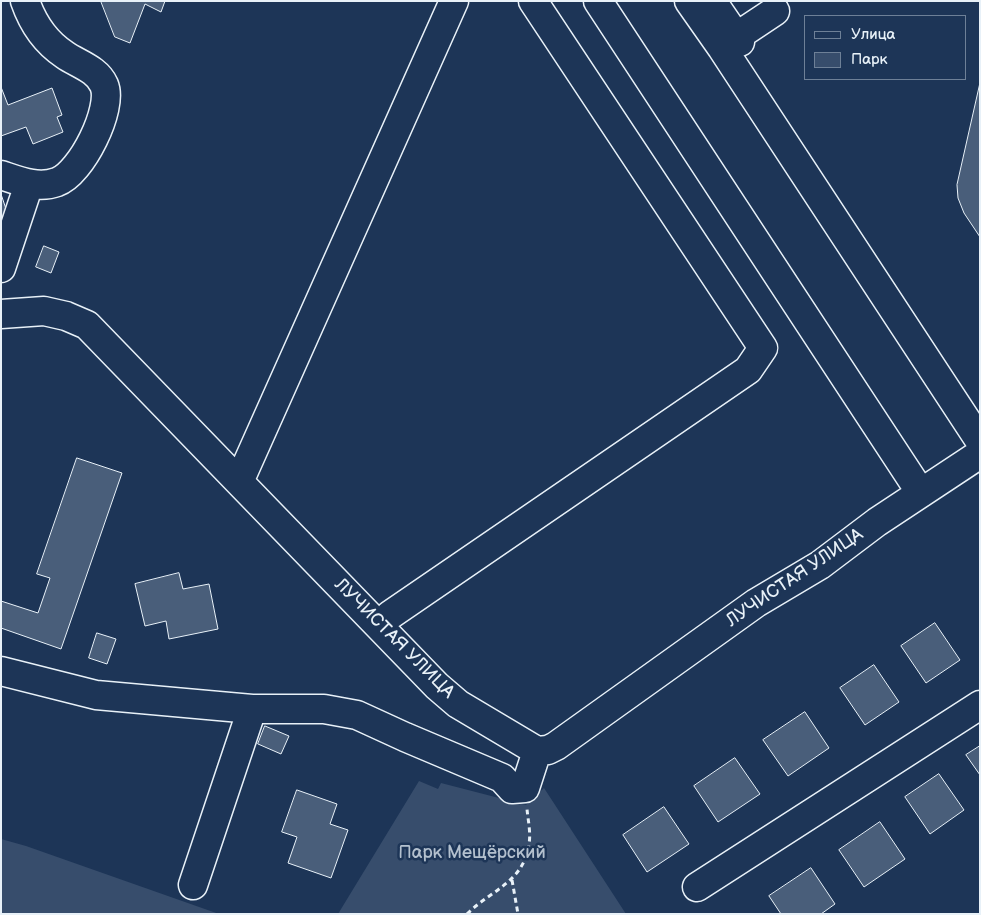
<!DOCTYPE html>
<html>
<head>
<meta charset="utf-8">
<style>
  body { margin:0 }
  #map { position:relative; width:981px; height:915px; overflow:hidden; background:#1d3557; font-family:"Balsamiq Sans",sans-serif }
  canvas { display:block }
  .frame { position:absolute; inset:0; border:2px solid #e8f1f8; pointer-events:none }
  .legend { position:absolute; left:804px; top:15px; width:162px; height:65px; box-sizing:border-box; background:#1d3557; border:1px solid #6e8097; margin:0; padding:6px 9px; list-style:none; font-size:15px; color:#e8f1f8 }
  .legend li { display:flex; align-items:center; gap:10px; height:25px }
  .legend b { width:25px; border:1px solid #6e8097 }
</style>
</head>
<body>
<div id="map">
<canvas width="981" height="915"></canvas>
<div class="frame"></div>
<ul class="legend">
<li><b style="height:6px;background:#1d3557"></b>Улица</li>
<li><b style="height:14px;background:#374d6c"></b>Парк</li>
</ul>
</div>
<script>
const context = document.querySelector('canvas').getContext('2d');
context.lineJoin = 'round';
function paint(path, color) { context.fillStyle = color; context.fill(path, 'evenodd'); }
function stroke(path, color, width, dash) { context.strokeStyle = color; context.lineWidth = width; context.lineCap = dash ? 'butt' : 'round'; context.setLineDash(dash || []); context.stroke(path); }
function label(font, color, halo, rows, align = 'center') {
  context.font = font + ' "Balsamiq Sans",sans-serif'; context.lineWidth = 5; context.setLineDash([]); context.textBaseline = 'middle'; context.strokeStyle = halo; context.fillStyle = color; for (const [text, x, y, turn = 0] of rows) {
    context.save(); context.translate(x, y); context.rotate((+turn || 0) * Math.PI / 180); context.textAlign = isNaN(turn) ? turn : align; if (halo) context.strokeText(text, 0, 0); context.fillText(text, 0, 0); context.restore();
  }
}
paint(new Path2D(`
  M 419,781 L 438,789 L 441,783 L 526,805 L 544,788 L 626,914 L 338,914 Z
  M 1,839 L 26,846 L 219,914 L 1,914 Z`), '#374d6c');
const building = new Path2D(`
  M 101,1 L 165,1 L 161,12 L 145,4 L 130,43 L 115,37 Z
  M 980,83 L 980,237 L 964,213 L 958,198 L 957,185 Z
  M 1,87 L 8,105 L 52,88 L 62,115 L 57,117 L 63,132 L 33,144 L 26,127 L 1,136 Z
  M 2,197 L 10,221 L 1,224 L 1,198 Z
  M 44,246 L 59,252 L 51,273 L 36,267 Z
  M 77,458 L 122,473 L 61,649 L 1,628 L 1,601 L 38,613 L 50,578 L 37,574 Z
  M 179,573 L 183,589 L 209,584 L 218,629 L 169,639 L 166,621 L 145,626 L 135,584 Z
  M 935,623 L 960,660 L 926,683 L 901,646 Z
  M 97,633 L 116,639 L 107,664 L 89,658 Z
  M 874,665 L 899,702 L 865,725 L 840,688 Z
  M 805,712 L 829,748 L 788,776 L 763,740 Z
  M 265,726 L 289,736 L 281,754 L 258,744 Z
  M 980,746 L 980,775 L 966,755 Z
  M 735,758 L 760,794 L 718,822 L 694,786 Z
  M 939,774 L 964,810 L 930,834 L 905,797 Z
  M 297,790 L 337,804 L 330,824 L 348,830 L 331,878 L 288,863 L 297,837 L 282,832 Z
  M 664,807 L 689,844 L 647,872 L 623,835 Z
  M 880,822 L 905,859 L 864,887 L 839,850 Z
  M 811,868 L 835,904 L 821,914 L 781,914 L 769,896 Z`);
paint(building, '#495e7a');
stroke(building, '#e8f1f8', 1);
const minor = new Path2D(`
  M 598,1 L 921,493
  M 689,1 L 722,48 L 980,441
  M 712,1 L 740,42
  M 736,37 L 775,11
  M 1,175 C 19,181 38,189 57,182 C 81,174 114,108 104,85 C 97,69 78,64 65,55 C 45,42 33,24 25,1
  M 1,268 L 29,184
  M 1,314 L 44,311 L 66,316 L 87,325 L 437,686 L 458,704 L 537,751 L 548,750 L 556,746 L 756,603 L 820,565 L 877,522 L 980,454
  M 243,473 L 454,1
  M 390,615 L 748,370 L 763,348 L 533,1
  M 1,671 L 96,695 L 252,709
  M 193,885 L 252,709 L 324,709 L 357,715 L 405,737 L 502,778 L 512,789 L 525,788 L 537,751
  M 697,887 L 980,705`);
stroke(minor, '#e8f1f8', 31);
stroke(new Path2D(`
  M 512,880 L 518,914
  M 467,914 C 491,890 524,882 529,844 C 531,833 528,820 527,809`), '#e8f1f8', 3, [5, 4]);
stroke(minor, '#1d3557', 28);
label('18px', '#e8f1f8', '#1d3557', [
  ["ЛУЧИСТАЯ УЛИЦА",795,578,-34],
  ["ЛУЧИСТАЯ УЛИЦА",394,639,45]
]);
label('18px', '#b3c0ce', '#1d3557', [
  ["Парк Мещёрский",472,853]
]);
</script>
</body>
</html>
